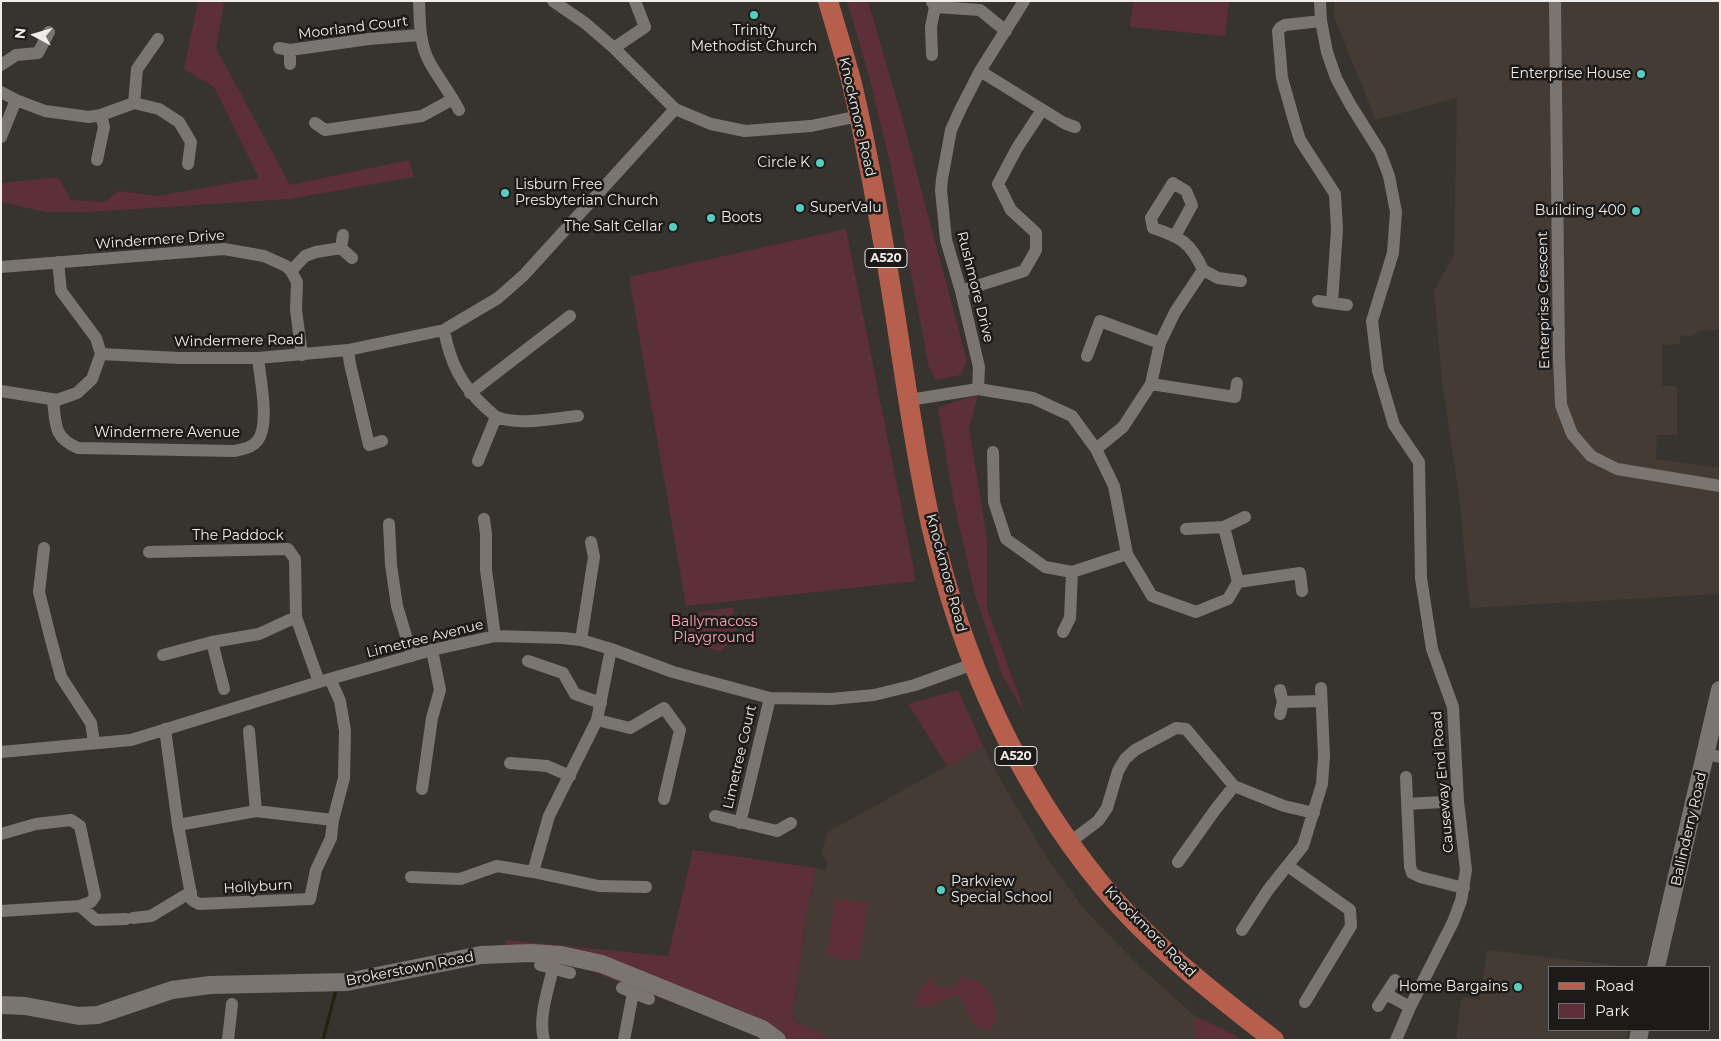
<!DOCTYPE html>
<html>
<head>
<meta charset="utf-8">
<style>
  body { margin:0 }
  #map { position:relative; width:1721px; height:1041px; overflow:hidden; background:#37332f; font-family:Montserrat,sans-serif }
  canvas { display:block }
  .frame { position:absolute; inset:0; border:2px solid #efecea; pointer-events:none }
  .legend { position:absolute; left:1548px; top:966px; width:162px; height:65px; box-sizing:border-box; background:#1d1b19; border:1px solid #716f6d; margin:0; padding:6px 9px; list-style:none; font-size:15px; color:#efecea }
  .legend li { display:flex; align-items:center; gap:10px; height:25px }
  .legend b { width:25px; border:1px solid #716f6d }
  .north { position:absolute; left:10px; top:10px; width:50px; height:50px; -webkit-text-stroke:4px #1d1b19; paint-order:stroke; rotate:276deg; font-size:14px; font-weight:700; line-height:20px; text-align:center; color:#efecea }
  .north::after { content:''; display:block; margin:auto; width:18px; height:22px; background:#efecea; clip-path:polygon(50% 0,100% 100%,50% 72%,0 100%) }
</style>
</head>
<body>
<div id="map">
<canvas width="1721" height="1041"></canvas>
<div class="frame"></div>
<ul class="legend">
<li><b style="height:6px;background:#b55f4c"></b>Road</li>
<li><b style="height:14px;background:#5d2f38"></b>Park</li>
</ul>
<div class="north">N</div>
</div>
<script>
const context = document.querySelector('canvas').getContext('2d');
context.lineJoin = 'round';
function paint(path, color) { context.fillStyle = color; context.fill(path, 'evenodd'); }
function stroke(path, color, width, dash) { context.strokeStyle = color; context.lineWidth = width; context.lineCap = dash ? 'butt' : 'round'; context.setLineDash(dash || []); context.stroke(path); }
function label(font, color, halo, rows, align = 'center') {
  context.font = font + ' Montserrat,sans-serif'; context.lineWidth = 5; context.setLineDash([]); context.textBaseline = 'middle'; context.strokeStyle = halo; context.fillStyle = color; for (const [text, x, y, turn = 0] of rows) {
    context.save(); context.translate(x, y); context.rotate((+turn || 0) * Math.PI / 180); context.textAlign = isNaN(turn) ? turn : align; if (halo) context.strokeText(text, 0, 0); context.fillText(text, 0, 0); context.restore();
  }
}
paint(new Path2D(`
  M 1334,1 L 1720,1 L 1720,330 L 1700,331 L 1691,336 L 1680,335 L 1680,344 L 1662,345 L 1662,386 L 1677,386 L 1677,435 L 1657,435 L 1656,459 L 1720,468 L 1720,594 L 1470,608 L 1459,495 L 1442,382 L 1434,290 L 1454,256 L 1457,98 L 1376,120 L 1334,17 Z
  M 983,746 L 1004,786 L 1049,861 L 1084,909 L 1139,966 L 1195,1016 L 1195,1040 L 834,1040 L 792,1021 L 806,919 L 816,868 L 826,871 L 827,861 L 821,854 L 828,832 Z
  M 1487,950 L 1630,967 L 1550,967 L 1550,1030 L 1629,1030 L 1626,1040 L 1456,1040 L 1461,1000 L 1465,997 L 1480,1000 Z`), '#443b34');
paint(new Path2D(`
  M 198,1 L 223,1 L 224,3 L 216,48 L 290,185 L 409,160 L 414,177 L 289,199 L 89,212 L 45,212 L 1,202 L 1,183 L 58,177 L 71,200 L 105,202 L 118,191 L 158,196 L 259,178 L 214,87 L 184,69 Z
  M 847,1 L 868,1 L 901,114 L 967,361 L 960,375 L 936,380 L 929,368 L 891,167 L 870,80 Z
  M 1133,1 L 1229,1 L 1225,36 L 1130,27 Z
  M 846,229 L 916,581 L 686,606 L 629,277 Z
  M 978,395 L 969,428 L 987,539 L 987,608 L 1025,713 L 1003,677 L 975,595 L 954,503 L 938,407 Z
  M 733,607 L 737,635 L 721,651 L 680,642 L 678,616 Z
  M 958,690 L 983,746 L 947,766 L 908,704 Z
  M 693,850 L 816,868 L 806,919 L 792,1020 L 834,1040 L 790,1040 L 734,1007 L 678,991 L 673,1003 L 562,960 L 505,961 L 505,940 L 668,956 Z
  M 835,899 L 868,903 L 859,961 L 827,957 Z
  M 938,975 L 933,983 L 938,987 L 954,988 L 961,977 C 966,978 972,979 977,981 C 993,989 1002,1016 990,1030 L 974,1026 L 959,994 L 927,1007 L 914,1007 C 919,990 922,983 938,975 Z
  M 1195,1016 L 1233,1034 L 1241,1040 L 1195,1040 Z`), '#5d2f38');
stroke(new Path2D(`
  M 323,1040 L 336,990`), '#232309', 3);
stroke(new Path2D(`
  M 419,1 C 420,22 419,44 430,63 C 439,79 450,93 459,110
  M 553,1 L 585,23 L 614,48 L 675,109 L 711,124 L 745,131 L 811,126 L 859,116
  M 1320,1 L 1321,21 L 1327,52 L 1336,78 L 1350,104 L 1380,152 L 1389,176 L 1396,212 L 1393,253 L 1372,321 L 1378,371 L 1394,425 L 1419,462 L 1421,578 L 1432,649 L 1453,707 L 1458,801 L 1466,870 L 1461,901 L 1453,922 L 1410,1007 L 1396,1040
  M 1555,1 L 1559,357 L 1561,405 L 1572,434 L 1591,456 L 1617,469 L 1720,486
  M 932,2 L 935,7 L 931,27 L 932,55
  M 935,7 L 980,10 L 1006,31
  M 1321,21 L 1285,25 L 1280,28 L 1278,31 L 1282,78 L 1295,124 L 1300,140 L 1335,194 L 1337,229 L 1332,303
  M 279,48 L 290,50 L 369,39 L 420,35
  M 614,48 L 645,27 L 635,1
  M 290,50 L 290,64
  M 1,65 L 16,55 L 38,53 L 49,32
  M 980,71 L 1064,123 L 1075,127
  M 1,92 L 16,100 L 45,111 L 89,117 L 101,115 L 134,103 L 159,109 L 179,122 L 191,142 L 188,164
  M 134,103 L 137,69 L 158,39
  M 315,123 L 325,130 L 422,116 L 453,99
  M 1,137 L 16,100
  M 97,160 L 104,127 L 101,115
  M 343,235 L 341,248 L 352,258
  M 1175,236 L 1192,205 L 1186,191 L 1173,183 L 1151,218 L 1153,228 C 1181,237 1191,243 1203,270
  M 1,267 L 224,249 L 264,256 L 286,266 L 291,271 L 297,282 L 296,310 L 302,355
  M 291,271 L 305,256 L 316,252 L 341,248
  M 961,291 L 1024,271 L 1036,250 L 1036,233 L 1011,210 L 998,184 L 1017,148 L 1042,110
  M 1318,301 L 1347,305
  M 444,330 C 450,362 461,385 485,407 C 489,410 493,415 497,417 C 519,426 555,418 578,416
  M 348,350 L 350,364 L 369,445 L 382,441
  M 101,354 L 179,358 L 258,358 L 348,350 L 444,330 L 498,298 L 524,275 L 675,109
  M 1087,356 L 1100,321 L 1160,343
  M 1151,384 L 1235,397 L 1237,383
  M 978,389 L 979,367 L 961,291 L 946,240 L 941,190 L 942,179 L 951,130 L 961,108 L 980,71 L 1024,1
  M 1,391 L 57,400 L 77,393 L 92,379 L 101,354 L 96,338 L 61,291 L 58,262
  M 470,393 L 570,316
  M 53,400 C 56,425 53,437 78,448 L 234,451 C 243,449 252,448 258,440 C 270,424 260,378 258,358
  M 909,400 L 978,389 L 1033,398 L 1072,416 L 1096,449 L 1114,486 L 1127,554 L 1152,596 L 1196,612 L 1228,599 L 1238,582 L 1300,573 L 1302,591
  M 1096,449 L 1123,427 L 1151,384 L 1160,343 L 1175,312 L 1203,270 L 1218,278 L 1241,281
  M 993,452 L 994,502 L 1006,539 L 1045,567 L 1072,572 L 1127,554
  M 478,461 L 496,417
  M 484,519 L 486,534 L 486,570 L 495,636
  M 389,524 L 391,565 L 397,606 L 412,656
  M 1224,527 L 1238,582
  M 1186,529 L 1224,527 L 1245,517
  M 44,548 L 39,592 L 50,636 L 61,677 L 91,723 L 94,742
  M 149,552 L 288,549 L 295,559 L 296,617 L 319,682
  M 1063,632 L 1070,618 L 1072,572
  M 581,640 L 594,557 L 591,542
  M 212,642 L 224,689
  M 163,655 L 212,642 L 259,634 L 296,617
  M 528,661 L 563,673 L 575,694 L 601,703
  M 1283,702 L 1321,701
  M 1280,714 L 1283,702 L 1280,690
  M 597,720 L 630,728 L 664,708 L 680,730 L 664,799
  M 165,729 L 178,825 L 192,900 L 199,904 L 310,899 L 316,870 L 331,838 L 333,820 L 344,778 L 345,731 L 340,701 L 330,679
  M 249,731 L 256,811
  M 1,752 L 131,740 L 319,682 L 432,650 L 495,636 L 563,638 L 581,640 L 611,649 L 673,672 L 770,698 L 831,699 L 874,695 L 915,685 L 973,664
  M 1706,754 L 1720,757
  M 510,763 L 547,766 L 570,776
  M 1406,777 L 1410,866 L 1412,873 L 1420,877 L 1464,888
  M 422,789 L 432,718 L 440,690 L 432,650
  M 1407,804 L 1442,802
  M 715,816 L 777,831 L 791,823
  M 740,823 L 770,698
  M 178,825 L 256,811 L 333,820
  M 1,834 L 36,824 L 71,820 L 80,826 L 95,896 L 91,902 L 80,906 L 1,911
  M 1070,842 L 1098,821 L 1107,808 L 1118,771 L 1125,759 L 1135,750 L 1176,728 L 1186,729 L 1234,786 L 1284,806 L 1314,813
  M 1178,862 L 1215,810 L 1234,786
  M 1288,866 L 1350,910 L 1351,926 L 1305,1002
  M 533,872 L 549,816 L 597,720 L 611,649
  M 411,877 L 460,879 L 497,866 L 533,872 L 599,886 L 646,887
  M 80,906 L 96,920 L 126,919
  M 133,918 L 151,916 L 191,892
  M 1242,930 L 1268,890 L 1303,846 L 1322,784 L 1324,756 L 1321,688
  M 540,965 L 570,973
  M 622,988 L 649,999
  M 1386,994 L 1410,1007
  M 1378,1006 L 1395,980
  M 228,1040 L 232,1004
  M 544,1040 C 538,1017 548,991 553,968
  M 624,1040 L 633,993`), '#7b7571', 12);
stroke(new Path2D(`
  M 1656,967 L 1720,690
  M 1,1005 L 25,1006 L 79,1016 L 98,1015 L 172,990 L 210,985 L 347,982 L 481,955 L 531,953 L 561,955 L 602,964 L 762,1029 L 777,1040
  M 1638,1040 L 1640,1030`), '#7b7571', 18);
stroke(new Path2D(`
  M 828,1 C 836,28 844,54 851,80 C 865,137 875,195 885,253 C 901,343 911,435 931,525 C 961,656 1015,778 1100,883 C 1150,944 1212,992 1274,1040`), '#b55f4c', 20);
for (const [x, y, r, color] of [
  [754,15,5,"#57cec1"],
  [1641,74,5,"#57cec1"],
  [820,163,5,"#57cec1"],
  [505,193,5,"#57cec1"],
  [800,208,5,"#57cec1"],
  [1636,211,5,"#57cec1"],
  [711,218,5,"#57cec1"],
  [673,227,5,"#57cec1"],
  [941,890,5,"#57cec1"],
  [1518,987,5,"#57cec1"]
]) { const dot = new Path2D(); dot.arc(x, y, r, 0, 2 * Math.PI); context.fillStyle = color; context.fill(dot); stroke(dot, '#1d1b19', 2); }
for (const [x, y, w] of [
  [886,258,42],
  [1016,756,42]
]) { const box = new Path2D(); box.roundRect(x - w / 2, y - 9.5, w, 19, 4); context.fillStyle = '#1d1b19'; context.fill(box); stroke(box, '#efecea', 1); }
label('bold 12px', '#efecea', null, [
  ["A520",886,258],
  ["A520",1016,756]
]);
label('14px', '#efecea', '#1d1b19', [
  ["Moorland Court",353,28,-7],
  ["Knockmore Road",857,117,77],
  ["Windermere Drive",160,240,-4],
  ["Rushmore Drive",975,287,76],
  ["Enterprise Crescent",1544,300,-91],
  ["Windermere Road",239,341,-1],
  ["Windermere Avenue",167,433],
  ["The Paddock",238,536],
  ["Knockmore Road",946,573,75],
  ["Limetree Avenue",425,639,-14],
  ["Limetree Court",740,757,-77],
  ["Causeway End Road",1443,782,-95],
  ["Ballinderry Road",1689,829,-77],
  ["Hollyburn",258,887,-3],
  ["Knockmore Road",1150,932,45],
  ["Brokerstown Road",410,969,-11]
]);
label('14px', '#efecea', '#1d1b19', [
  ["Trinity",754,31,"center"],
  ["Methodist Church",754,47,"center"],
  ["Enterprise House",1631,74],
  ["Circle K",810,163],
  ["Lisburn Free",515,185,"left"],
  ["Presbyterian Church",515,201,"left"],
  ["SuperValu",810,208,"left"],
  ["Building 400",1626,211],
  ["Boots",721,218,"left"],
  ["The Salt Cellar",663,227],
  ["Parkview",951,882,"left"],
  ["Special School",951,898,"left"],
  ["Home Bargains",1508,987]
], 'right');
label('14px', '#ffa5b5', '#1d1b19', [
  ["Ballymacoss",714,622],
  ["Playground",714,638]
]);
</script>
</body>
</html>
